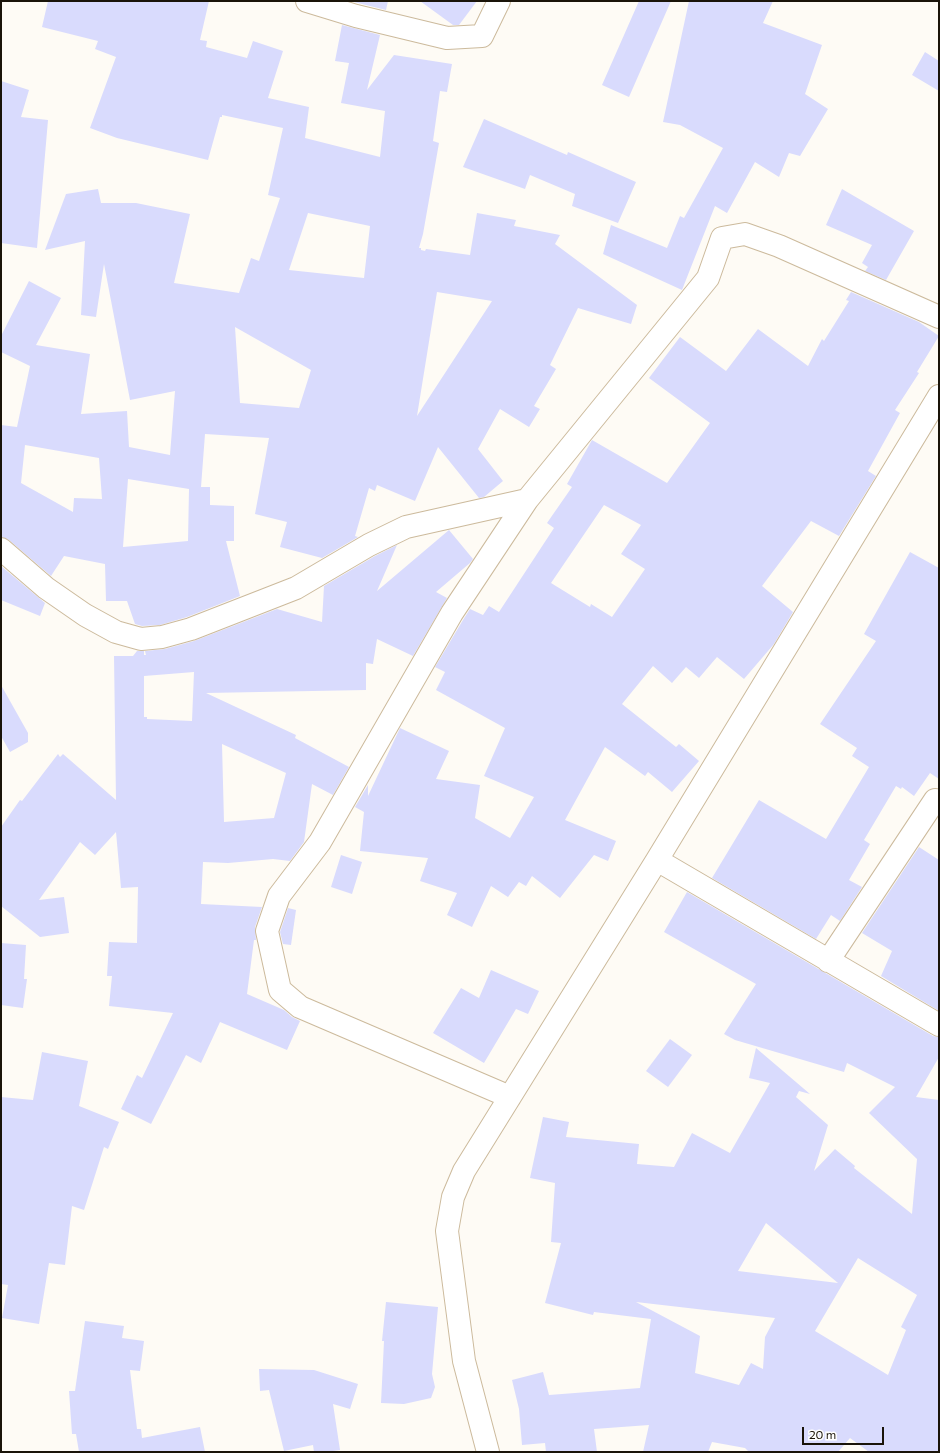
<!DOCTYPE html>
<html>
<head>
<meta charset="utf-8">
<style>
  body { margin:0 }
  #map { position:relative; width:940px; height:1453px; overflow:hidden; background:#fefbf5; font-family:Commissioner,sans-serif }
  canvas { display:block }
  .frame { position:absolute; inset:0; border:2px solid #1a1409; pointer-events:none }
  .scale { position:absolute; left:802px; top:1427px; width:82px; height:18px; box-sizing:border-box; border:2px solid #1a1409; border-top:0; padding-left:5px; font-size:12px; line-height:14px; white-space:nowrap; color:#1a1409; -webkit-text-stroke:3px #fff; paint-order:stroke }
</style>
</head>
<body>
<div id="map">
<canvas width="940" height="1453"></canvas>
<div class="frame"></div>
<div class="scale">20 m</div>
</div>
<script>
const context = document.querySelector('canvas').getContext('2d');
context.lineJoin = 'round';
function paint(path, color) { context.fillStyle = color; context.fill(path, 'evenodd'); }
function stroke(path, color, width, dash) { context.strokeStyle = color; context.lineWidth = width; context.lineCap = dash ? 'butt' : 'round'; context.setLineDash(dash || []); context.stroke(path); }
paint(new Path2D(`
  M 48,1 L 209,1 L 200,40 L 207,41 L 206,47 L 247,58 L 253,41 L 283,51 L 268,98 L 309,107 L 305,138 L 380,157 L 385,111 L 341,103 L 349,63 L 335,61 L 342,25 L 380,35 L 367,90 L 394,55 L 452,64 L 447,92 L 440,91 L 433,141 L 439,143 L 423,234 L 419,248 L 421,248 L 421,250 L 425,251 L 426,249 L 470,255 L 477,213 L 516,220 L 514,226 L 560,235 L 555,244 L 637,305 L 631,324 L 578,308 L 550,365 L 556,369 L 534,406 L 540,409 L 529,427 L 500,409 L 478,449 L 503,481 L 484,497 L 479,498 L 438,447 L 415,501 L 377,485 L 375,491 L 369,488 L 355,536 L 358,537 L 322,558 L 280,547 L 287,522 L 255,514 L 269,438 L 205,434 L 201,487 L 210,487 L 210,505 L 234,506 L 234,541 L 226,541 L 240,596 L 187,617 L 160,625 L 142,626 L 135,624 L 127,601 L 106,601 L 105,564 L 64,556 L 51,576 L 9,540 L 1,537 L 1,425 L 17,427 L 30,366 L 1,352 L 1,336 L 29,281 L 61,298 L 36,345 L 90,354 L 81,414 L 127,411 L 129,447 L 170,455 L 175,391 L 130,400 L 104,264 L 96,317 L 81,315 L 85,241 L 45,250 L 66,194 L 98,189 L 101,203 L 136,203 L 190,214 L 174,283 L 239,293 L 251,258 L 259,261 L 280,198 L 268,195 L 283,128 L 222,115 L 222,117 L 220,117 L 208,160 L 117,138 L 90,128 L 116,57 L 95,49 L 98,41 L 42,27 ZM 308,213 L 370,226 L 364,278 L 289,270 ZM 437,292 L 492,301 L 417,416 ZM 235,327 L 311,370 L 299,408 L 240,403 ZM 25,445 L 99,458 L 102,499 L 74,498 L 73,512 L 21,483 ZM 128,479 L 189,489 L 188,541 L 123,547 Z
  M 350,1 L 388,1 L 386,10 Z
  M 420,1 L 477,1 L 459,25 L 453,25 Z
  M 639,1 L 671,1 L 629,97 L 602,85 Z
  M 689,1 L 773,1 L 763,23 L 822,45 L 805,94 L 828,109 L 800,156 L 789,153 L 779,177 L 755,162 L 727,213 L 715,206 L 682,290 L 603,254 L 611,225 L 667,248 L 680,216 L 684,218 L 723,148 L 680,125 L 663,122 Z
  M 925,52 L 939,61 L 939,91 L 912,75 Z
  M 1,81 L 29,90 L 21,117 L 48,120 L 37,248 L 1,243 Z
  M 484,119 L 567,155 L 568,152 L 636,182 L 618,223 L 572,206 L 575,194 L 530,175 L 525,189 L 463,167 Z
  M 842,189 L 914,231 L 886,280 L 865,271 L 868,267 L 862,263 L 872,245 L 826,225 Z
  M 851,292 L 919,322 L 939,336 L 917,372 L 919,373 L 895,410 L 900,413 L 868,471 L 876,476 L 839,536 L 811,521 L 762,586 L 793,612 L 774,644 L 744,679 L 717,657 L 699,678 L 686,667 L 672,683 L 653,666 L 622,704 L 676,747 L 679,744 L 699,761 L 672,792 L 648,772 L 645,776 L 605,747 L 565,820 L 616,841 L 608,861 L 594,855 L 560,898 L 532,876 L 526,886 L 519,882 L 508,897 L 491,886 L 472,927 L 447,915 L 457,893 L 420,881 L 428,858 L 360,851 L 364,812 L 355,807 L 368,785 L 368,796 L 400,728 L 449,751 L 436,779 L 480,785 L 475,818 L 510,838 L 534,797 L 484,776 L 505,728 L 436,690 L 445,672 L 435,667 L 463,620 L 470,609 L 483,615 L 489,606 L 499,612 L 554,528 L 547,523 L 572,487 L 567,484 L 592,440 L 667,483 L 710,423 L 649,378 L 680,337 L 726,371 L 758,329 L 808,366 L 822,339 L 824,341 L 849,301 L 846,300 ZM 604,505 L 641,525 L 621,554 L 645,569 L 612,617 L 591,604 L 590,607 L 551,583 Z
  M 449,530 L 473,559 L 470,563 L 436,592 L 447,598 L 413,656 L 377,639 L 373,664 L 366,663 L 366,690 L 206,693 L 296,735 L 295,738 L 349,767 L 333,795 L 312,784 L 304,842 L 290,861 L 273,859 L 228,863 L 203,862 L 201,904 L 262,907 L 255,927 L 256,940 L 254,940 L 247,994 L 284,1010 L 292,1017 L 300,1021 L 287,1050 L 220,1022 L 201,1063 L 186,1055 L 151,1124 L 121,1109 L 137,1075 L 142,1078 L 173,1013 L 109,1006 L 112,976 L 107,976 L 109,942 L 137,943 L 138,887 L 121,888 L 116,832 L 95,855 L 80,842 L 39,900 L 64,897 L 69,933 L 40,937 L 1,906 L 1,827 L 20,800 L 22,801 L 58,754 L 60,757 L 63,754 L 116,800 L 114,656 L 133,656 L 137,651 L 144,651 L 144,655 L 146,655 L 145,651 L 165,649 L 194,641 L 277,609 L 322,622 L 324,586 L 375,556 L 397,545 L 377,591 ZM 194,672 L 192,721 L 147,719 L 147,717 L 144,717 L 144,676 ZM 222,744 L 286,773 L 274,818 L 224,822 Z
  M 910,552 L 939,568 L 939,779 L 930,773 L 914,796 L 902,787 L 901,789 L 896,786 L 864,840 L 870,844 L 849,880 L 862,887 L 840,921 L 831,915 L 816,939 L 712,878 L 759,800 L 826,839 L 869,767 L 852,756 L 857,748 L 820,724 L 876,641 L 864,634 Z
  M 1,566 L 45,603 L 40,616 L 1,600 Z
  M 1,685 L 28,733 L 28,742 L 10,752 L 1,736 Z
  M 919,847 L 939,860 L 939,1011 L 881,976 L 892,951 L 862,933 Z
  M 341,855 L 362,862 L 352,894 L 331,887 Z
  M 687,892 L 933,1036 L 939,1037 L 939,1057 L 916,1097 L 939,1100 L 939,1452 L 869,1452 L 850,1438 L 838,1452 L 749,1452 L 745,1448 L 712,1442 L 708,1452 L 643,1452 L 649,1425 L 594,1429 L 597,1452 L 546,1452 L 545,1443 L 522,1445 L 519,1409 L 512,1380 L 543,1372 L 549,1395 L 640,1388 L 651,1319 L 594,1312 L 593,1315 L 545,1303 L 561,1243 L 551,1242 L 555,1183 L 530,1178 L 543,1117 L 569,1122 L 566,1137 L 639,1144 L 637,1164 L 674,1167 L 692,1133 L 730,1153 L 770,1083 L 749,1078 L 756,1048 L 810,1094 L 799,1091 L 796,1097 L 828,1125 L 814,1171 L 835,1149 L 855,1166 L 854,1168 L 912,1214 L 917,1159 L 869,1113 L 895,1087 L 847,1063 L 844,1072 L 735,1040 L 724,1034 L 756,984 L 664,932 ZM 766,1223 L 838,1283 L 738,1271 ZM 858,1258 L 917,1295 L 901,1327 L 906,1330 L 888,1375 L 815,1331 ZM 636,1302 L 775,1318 L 765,1337 L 763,1369 L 751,1363 L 739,1385 L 695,1373 L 700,1336 Z
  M 288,908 L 296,910 L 291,945 L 283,944 L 280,932 Z
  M 1,943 L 26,945 L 24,979 L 27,979 L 23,1008 L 1,1005 Z
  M 491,970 L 539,991 L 528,1014 L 516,1009 L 484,1063 L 433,1033 L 461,988 L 479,998 Z
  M 670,1039 L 692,1055 L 668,1087 L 646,1071 Z
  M 42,1052 L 88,1061 L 79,1106 L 119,1122 L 108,1149 L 104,1147 L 84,1210 L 72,1206 L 65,1265 L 49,1263 L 39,1324 L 2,1318 L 8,1285 L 1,1284 L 1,1097 L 33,1100 Z
  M 386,1302 L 438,1307 L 432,1374 L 435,1387 L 431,1398 L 404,1404 L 381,1403 L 384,1341 L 382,1341 Z
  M 85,1321 L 124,1326 L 122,1338 L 144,1341 L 140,1371 L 130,1370 L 137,1429 L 141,1429 L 142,1438 L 200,1427 L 205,1452 L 79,1452 L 76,1434 L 72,1434 L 69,1391 L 75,1391 Z
  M 259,1369 L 314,1370 L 358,1384 L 350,1409 L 333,1404 L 340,1450 L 326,1452 L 314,1452 L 313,1445 L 284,1451 L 269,1390 L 260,1391 Z`), '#d9dbfd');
const street = new Path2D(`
  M 307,1 L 356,16 L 447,38 L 482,36 L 499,1
  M 1,549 L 46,588 L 85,615 L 116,632 L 141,639 L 162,637 L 191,629 L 296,588 L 369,545 L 406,527 L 527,500
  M 657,860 L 939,1025
  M 828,961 L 935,800
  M 510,1097 L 300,1007 L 280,990 L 267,931 L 279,896 L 320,842 L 452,613 L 527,500 L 708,278 L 722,238 L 745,234 L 779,246 L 939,317
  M 488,1452 L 464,1361 L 447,1231 L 453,1197 L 464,1171 L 657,860 L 939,396`);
stroke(street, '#ccba9c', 24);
stroke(street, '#fff', 22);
</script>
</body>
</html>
